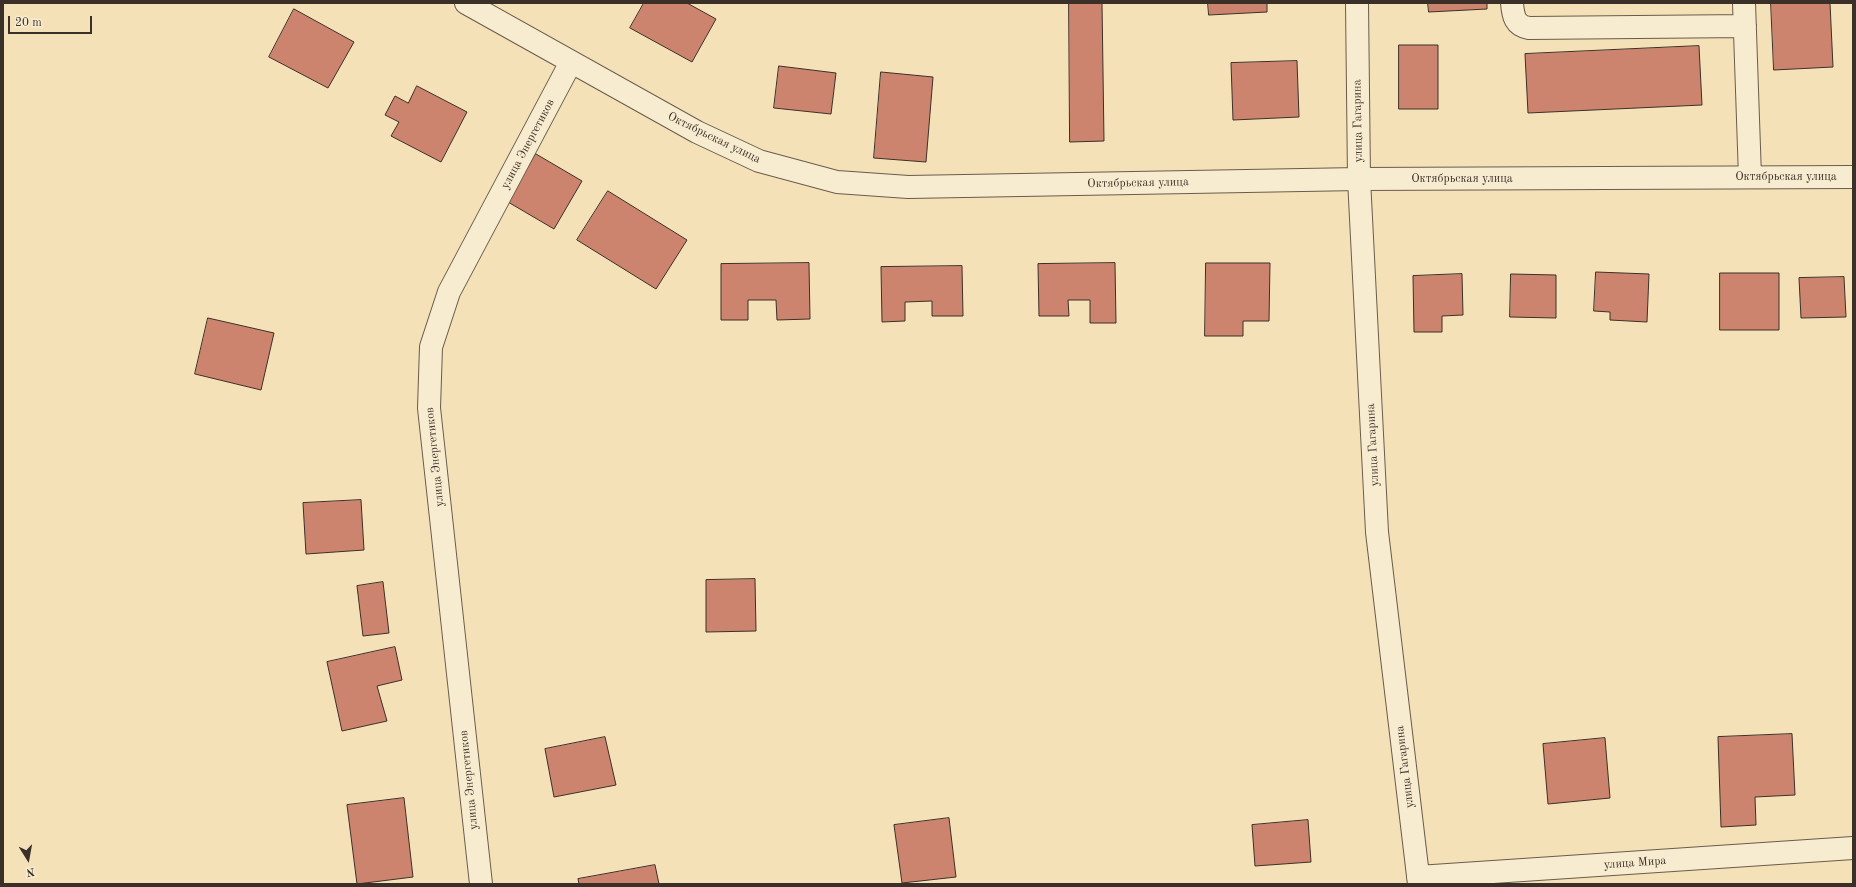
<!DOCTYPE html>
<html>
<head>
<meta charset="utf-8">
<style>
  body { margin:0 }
  #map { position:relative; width:1856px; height:887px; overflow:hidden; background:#f4e1b7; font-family:"Old Standard TT",serif }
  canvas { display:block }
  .frame { position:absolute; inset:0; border:4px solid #3b3028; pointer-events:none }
  .north { position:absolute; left:8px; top:839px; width:40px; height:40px; -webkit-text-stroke:3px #f8ecd0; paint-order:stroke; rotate:169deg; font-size:11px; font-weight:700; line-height:16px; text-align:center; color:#3b3028 }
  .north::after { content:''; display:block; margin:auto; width:14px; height:18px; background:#3b3028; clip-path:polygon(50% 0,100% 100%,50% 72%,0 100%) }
  .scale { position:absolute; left:8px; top:16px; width:84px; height:18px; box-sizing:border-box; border:2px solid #3b3028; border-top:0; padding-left:5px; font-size:12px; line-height:14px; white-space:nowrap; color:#3b3028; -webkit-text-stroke:3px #f8ecd0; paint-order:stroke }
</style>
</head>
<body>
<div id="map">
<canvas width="1856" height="887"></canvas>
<div class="frame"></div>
<div class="north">N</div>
<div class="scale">20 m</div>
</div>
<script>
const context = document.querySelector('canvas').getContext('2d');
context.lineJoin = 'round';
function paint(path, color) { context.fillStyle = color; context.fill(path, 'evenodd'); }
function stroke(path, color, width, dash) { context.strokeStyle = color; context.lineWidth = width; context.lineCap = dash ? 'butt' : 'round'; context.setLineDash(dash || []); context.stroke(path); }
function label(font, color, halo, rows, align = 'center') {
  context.font = font + ' "Old Standard TT",serif'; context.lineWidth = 4; context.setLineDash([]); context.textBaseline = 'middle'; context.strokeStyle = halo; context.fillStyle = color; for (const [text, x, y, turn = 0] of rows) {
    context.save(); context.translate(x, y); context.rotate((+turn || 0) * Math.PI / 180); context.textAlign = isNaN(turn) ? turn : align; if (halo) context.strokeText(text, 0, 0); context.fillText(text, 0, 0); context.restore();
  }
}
const building = new Path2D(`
  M 644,3 L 687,3 L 716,19 L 692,62 L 630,28 Z
  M 1069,3 L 1102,3 L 1104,141 L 1070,142 Z
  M 1208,3 L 1267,3 L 1267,12 L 1209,15 Z
  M 1428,3 L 1487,3 L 1487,9 L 1429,12 Z
  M 1771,3 L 1830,3 L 1833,67 L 1774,70 Z
  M 294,9 L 354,42 L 328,88 L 269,57 Z
  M 1399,45 L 1438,45 L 1438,109 L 1399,109 Z
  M 1699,46 L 1702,105 L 1528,113 L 1525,54 Z
  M 1297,61 L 1299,117 L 1233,120 L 1231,63 Z
  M 779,66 L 836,73 L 831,114 L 774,108 Z
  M 881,72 L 933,77 L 926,162 L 874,158 Z
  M 417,86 L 467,112 L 441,162 L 391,136 L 399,122 L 385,115 L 395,96 L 408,103 Z
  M 536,154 L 582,181 L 554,229 L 508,202 Z
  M 608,191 L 687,240 L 656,289 L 577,240 Z
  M 809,263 L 810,319 L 777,320 L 776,300 L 748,300 L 748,320 L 721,320 L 721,264 Z
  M 1115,263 L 1116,323 L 1090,323 L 1090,300 L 1068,300 L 1069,316 L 1039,316 L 1038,264 Z
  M 1206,263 L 1270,263 L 1269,321 L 1243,321 L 1243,336 L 1205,336 Z
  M 962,266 L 963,316 L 932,316 L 932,301 L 905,302 L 905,321 L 882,322 L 881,267 Z
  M 1596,272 L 1649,274 L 1647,322 L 1610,320 L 1610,312 L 1594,311 Z
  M 1720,273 L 1779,273 L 1779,330 L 1720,330 Z
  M 1462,274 L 1463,315 L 1442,316 L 1442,332 L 1414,332 L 1413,276 Z
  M 1511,274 L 1556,275 L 1556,318 L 1510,317 Z
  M 1844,277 L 1846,317 L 1801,318 L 1799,278 Z
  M 208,318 L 274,333 L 261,390 L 195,374 Z
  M 361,500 L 364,550 L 306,554 L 303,503 Z
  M 755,579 L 756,631 L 706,632 L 706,580 Z
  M 383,582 L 389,633 L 363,636 L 357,586 Z
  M 395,647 L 402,680 L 377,686 L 387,721 L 342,731 L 327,662 Z
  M 1792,734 L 1795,795 L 1755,797 L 1756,825 L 1721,827 L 1718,737 Z
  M 605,737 L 616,785 L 554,797 L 545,749 Z
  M 1605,738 L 1610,798 L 1548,804 L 1543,744 Z
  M 404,798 L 413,877 L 357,884 L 347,805 Z
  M 949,818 L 956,877 L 902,883 L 894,825 Z
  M 1308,820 L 1311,862 L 1255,866 L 1252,825 Z
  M 655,865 L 659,884 L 579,884 L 578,879 Z`);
paint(building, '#cd846e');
stroke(building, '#3b3028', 1);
const minor = new Path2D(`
  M 466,3 L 697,132 L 759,161 L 837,182 L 908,187 L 1359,179 L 1853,177
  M 1357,3 L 1359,179 L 1377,532 L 1419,884
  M 1512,3 C 1513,16 1515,26 1529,28 L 1745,26
  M 1744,3 L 1750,177
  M 1418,877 L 1853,848
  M 481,884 L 429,408 L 431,347 L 449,292 L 571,62`);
stroke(minor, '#695c4c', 24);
stroke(minor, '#f8ecd0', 22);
label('12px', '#3b3028', '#f8ecd0', [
  ["улица Гагарина",1358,121,-91],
  ["Октябрьская улица",714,138,26],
  ["улица Энергетиков",528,144,-62],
  ["Октябрьская улица",1786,177],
  ["Октябрьская улица",1462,179],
  ["Октябрьская улица",1138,183,-1],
  ["улица Гагарина",1373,445,-93],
  ["улица Энергетиков",435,457,-96],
  ["улица Гагарина",1405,767,-97],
  ["улица Энергетиков",469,780,-96],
  ["улица Мира",1635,863,-4]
]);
</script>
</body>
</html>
